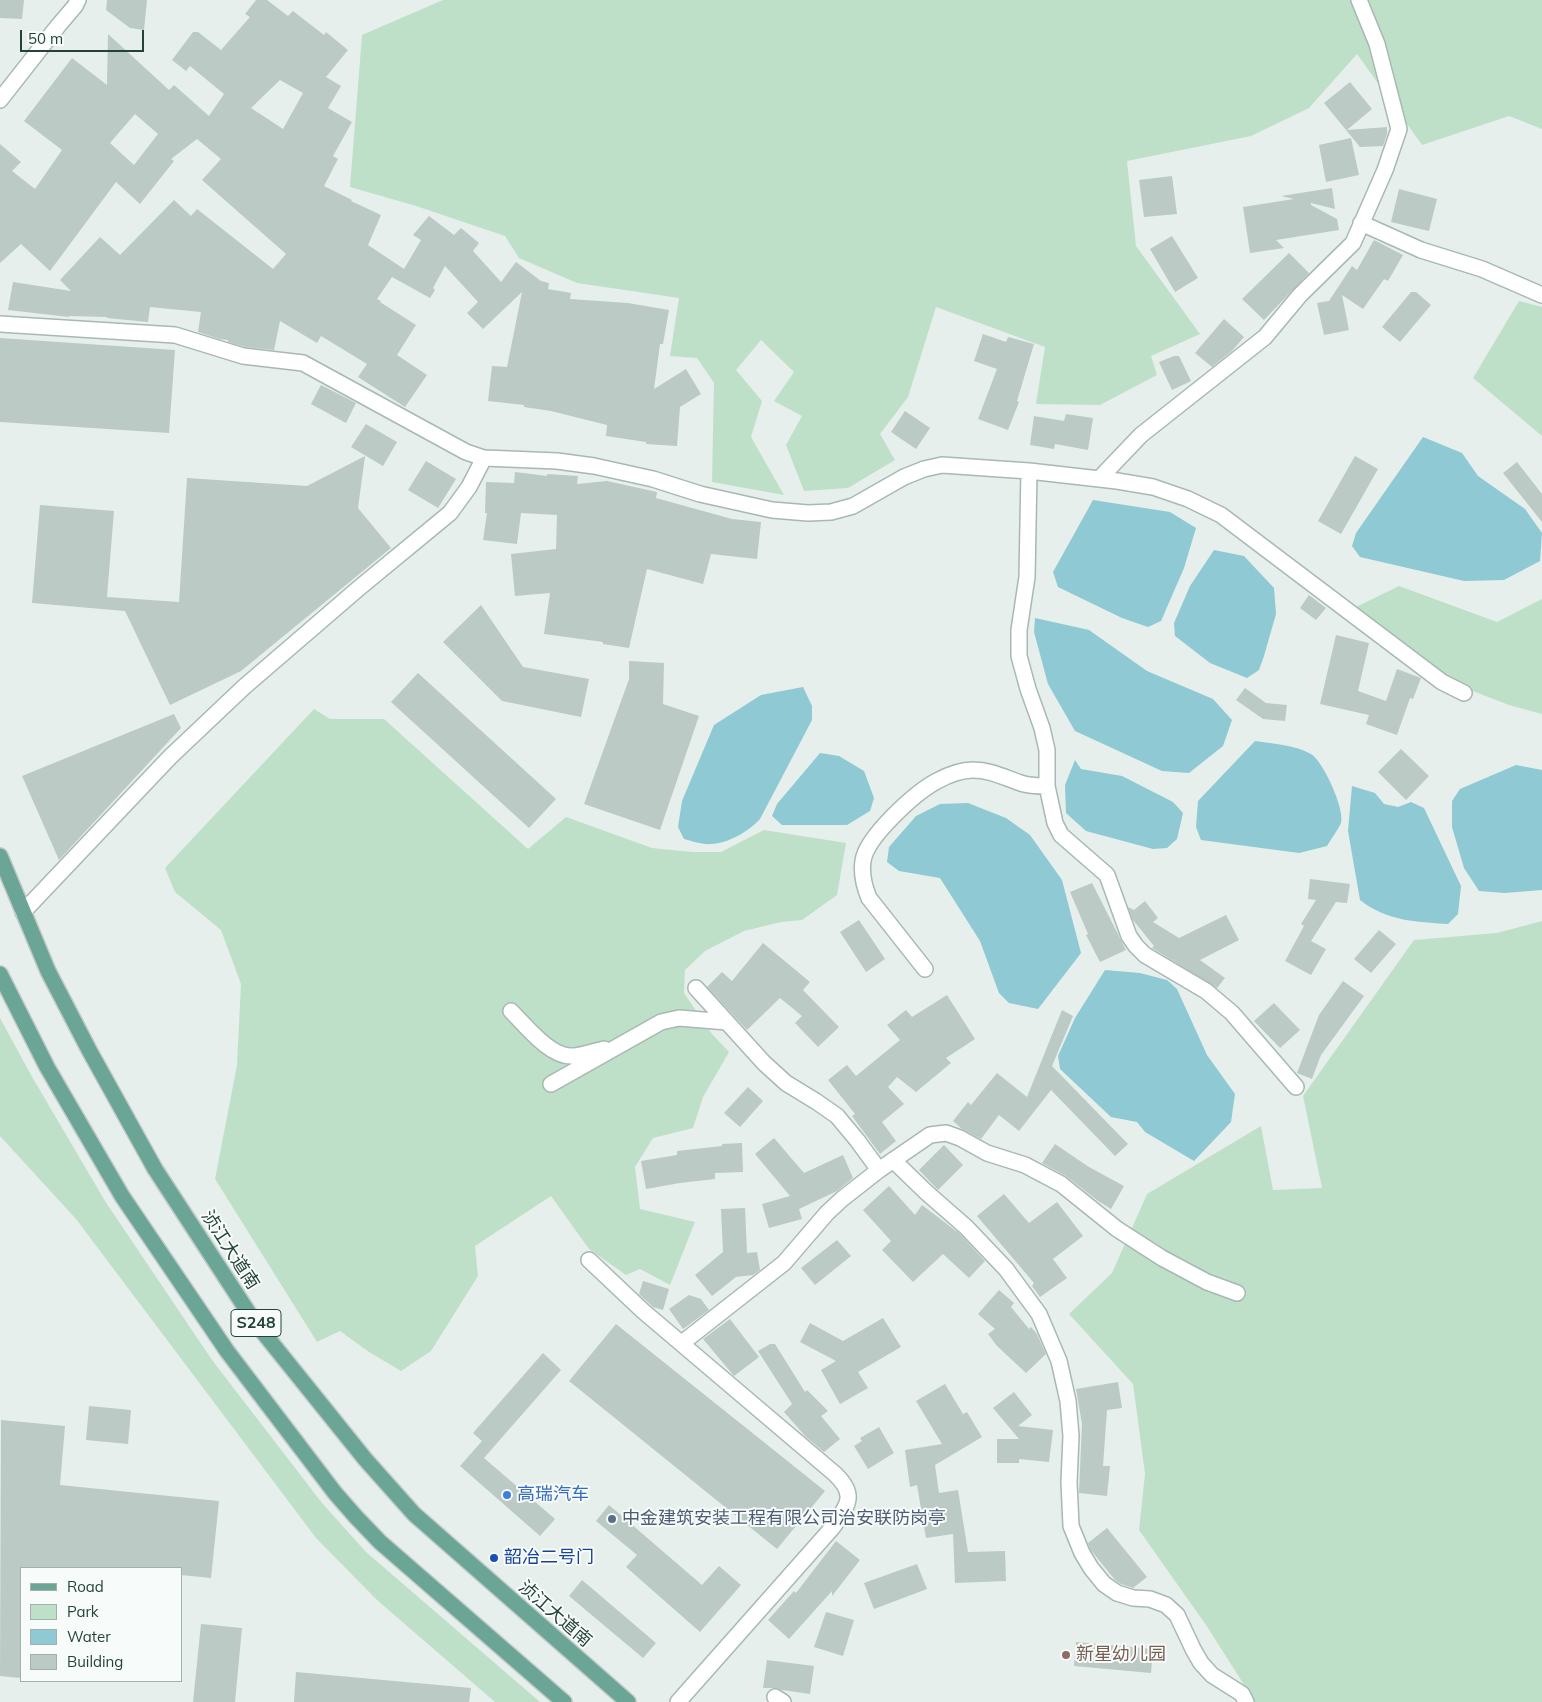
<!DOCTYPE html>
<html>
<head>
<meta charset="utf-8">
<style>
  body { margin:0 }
  #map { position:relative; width:1542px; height:1702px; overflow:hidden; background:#e6efeb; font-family:Mulish,sans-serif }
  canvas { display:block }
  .legend { position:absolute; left:20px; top:1567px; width:162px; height:115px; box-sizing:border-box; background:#f7fbf9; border:1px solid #a3b1ad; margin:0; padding:6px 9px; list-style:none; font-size:15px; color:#24423a }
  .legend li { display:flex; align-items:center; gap:10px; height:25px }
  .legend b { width:25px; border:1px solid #a3b1ad }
  .scale { position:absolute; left:20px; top:30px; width:124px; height:22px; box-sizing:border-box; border:2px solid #24423a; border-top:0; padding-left:6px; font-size:15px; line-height:18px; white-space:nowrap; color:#24423a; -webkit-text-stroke:4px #f7fbf9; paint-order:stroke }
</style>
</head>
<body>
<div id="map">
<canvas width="1542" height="1702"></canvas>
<ul class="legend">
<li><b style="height:6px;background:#6aa596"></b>Road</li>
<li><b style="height:14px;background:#bfe0c8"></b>Park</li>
<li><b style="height:14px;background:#8ec9d4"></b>Water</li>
<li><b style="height:14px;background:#bbcac4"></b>Building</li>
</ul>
<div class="scale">50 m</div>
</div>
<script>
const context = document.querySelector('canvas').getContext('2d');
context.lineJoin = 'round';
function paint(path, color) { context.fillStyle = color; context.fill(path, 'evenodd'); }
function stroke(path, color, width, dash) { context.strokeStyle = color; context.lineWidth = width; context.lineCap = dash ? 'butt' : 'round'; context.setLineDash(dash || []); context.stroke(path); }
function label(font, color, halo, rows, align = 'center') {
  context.font = font + ' Mulish,"Noto Sans SC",sans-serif'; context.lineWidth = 4; context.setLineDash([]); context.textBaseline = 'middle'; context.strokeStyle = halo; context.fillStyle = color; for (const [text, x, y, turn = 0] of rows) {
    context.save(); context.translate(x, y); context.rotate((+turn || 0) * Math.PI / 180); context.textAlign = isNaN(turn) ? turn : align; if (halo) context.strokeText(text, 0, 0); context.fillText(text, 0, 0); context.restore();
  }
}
paint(new Path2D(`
  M 443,0 L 1542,0 L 1542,129 L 1509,116 L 1422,145 L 1357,54 L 1309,108 L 1251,136 L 1127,161 L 1136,246 L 1200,334 L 1151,356 L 1157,375 L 1100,405 L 1036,404 L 1045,347 L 936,307 L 908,397 L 880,434 L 895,460 L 848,488 L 804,491 L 786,445 L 802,416 L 774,401 L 794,372 L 761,340 L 736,370 L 762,401 L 751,437 L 784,495 L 712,482 L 714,383 L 697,358 L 670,356 L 679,298 L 577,283 L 519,258 L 505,236 L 416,206 L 350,187 L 362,35 Z
  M 1519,301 L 1542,307 L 1542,436 L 1473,378 Z
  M 1399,586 L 1497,622 L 1542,599 L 1542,714 L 1509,705 L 1444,680 L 1352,609 Z
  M 314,709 L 330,719 L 384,719 L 528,849 L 566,817 L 652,848 L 692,852 L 721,852 L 764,830 L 846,843 L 837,895 L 802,920 L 781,922 L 744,931 L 705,951 L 685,970 L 684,993 L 712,1034 L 729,1052 L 703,1097 L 693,1128 L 653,1138 L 635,1167 L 640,1209 L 695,1222 L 670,1285 L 640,1269 L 626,1275 L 589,1249 L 551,1196 L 475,1246 L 478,1276 L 431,1351 L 401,1371 L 369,1352 L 340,1331 L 317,1342 L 215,1179 L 237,1065 L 241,984 L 221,930 L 175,892 L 165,868 Z
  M 1542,921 L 1542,1702 L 1255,1702 L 1206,1625 L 1139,1530 L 1145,1474 L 1133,1384 L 1069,1314 L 1112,1273 L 1147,1194 L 1261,1126 L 1273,1190 L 1322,1188 L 1303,1096 L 1414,940 L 1497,933 Z
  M 0,1018 L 31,1075 L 105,1201 L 212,1360 L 322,1503 L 366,1552 L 540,1702 L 495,1702 L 377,1600 L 316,1538 L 76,1219 L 0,1136 Z`), '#bfe0c8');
paint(new Path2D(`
  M 1423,437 L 1462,453 L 1478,476 L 1525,509 L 1542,533 L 1540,561 L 1504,580 L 1464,581 L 1360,557 L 1352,546 L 1356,533 Z
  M 1093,500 L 1170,512 L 1196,528 L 1184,568 L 1161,621 L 1148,627 L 1122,618 L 1058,587 L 1053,572 Z
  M 1214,550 L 1244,556 L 1274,588 L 1276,614 L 1264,656 L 1259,670 L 1247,678 L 1210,663 L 1175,636 L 1174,623 L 1190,586 Z
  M 1035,618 L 1089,630 L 1147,671 L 1213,699 L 1232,720 L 1223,746 L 1189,773 L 1162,771 L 1075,731 L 1048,684 L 1034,632 Z
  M 803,687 L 812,706 L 812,720 L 760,819 C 748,832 729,843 711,844 C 703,845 692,841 684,839 L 678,827 L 682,801 L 714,725 L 761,695 Z
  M 1255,741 C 1274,744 1295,745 1311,754 C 1323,761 1345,809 1341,823 C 1338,830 1331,839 1327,846 L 1299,853 L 1201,840 L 1196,827 L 1198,801 Z
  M 820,753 L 839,756 L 864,771 L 874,798 L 870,811 L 847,825 L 782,825 L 772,816 L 777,804 Z
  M 1075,760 L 1081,769 L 1122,776 L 1173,802 L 1183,813 L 1177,839 L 1167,848 L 1153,849 L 1086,831 L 1066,813 L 1065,785 Z
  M 1516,765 L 1542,770 L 1542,890 L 1505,893 L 1479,891 L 1464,868 L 1452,827 L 1452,801 L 1460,789 Z
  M 1352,786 L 1375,793 L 1384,804 L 1398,807 L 1411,802 L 1424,808 L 1461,886 L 1458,914 L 1448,924 C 1417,922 1386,921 1360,900 L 1348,831 Z
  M 968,803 L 1006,818 L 1030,835 L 1062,880 L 1081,953 L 1038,1009 L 1009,1003 L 999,993 L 980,941 L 940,878 L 899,871 L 887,862 L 889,847 L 916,816 L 940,804 Z
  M 1105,970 L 1140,973 L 1167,980 L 1177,989 L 1207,1055 L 1235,1094 L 1231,1122 L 1194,1161 L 1145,1132 L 1137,1122 L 1111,1117 L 1060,1069 L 1058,1056 L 1075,1018 Z`), '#8ec9d4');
paint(new Path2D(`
  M 0,0 L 24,0 L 22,19 L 0,18 Z
  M 107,0 L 147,0 L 144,30 L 130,28 L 106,10 Z
  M 256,0 L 267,0 L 288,16 L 293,11 L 324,35 L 326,32 L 348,50 L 326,77 L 341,86 L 328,108 L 352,122 L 333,156 L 338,159 L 324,186 L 352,200 L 351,201 L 381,215 L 368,245 L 404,269 L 421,240 L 413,235 L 429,216 L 454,235 L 461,228 L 479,243 L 473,251 L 501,282 L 516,262 L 541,281 L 549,283 L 548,289 L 571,293 L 570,299 L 628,303 L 669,310 L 663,344 L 660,344 L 654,389 L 686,369 L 701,394 L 680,407 L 677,446 L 646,444 L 646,442 L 606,436 L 607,425 L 551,411 L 524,407 L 524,405 L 488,401 L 492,366 L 507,367 L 522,292 L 483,329 L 467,313 L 478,302 L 445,266 L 433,288 L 435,290 L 430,298 L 392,277 L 377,299 L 381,301 L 380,302 L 416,325 L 397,355 L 427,375 L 405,407 L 358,377 L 367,364 L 321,336 L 317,343 L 280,321 L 274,350 L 245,347 L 228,342 L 228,340 L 219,339 L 198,332 L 201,312 L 150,307 L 148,322 L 107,318 L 107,317 L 69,316 L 69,317 L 8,310 L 13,282 L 71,291 L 60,280 L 100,237 L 120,255 L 174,200 L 191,216 L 197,209 L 273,269 L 286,254 L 202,180 L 221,159 L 197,139 L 171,159 L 174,161 L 140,204 L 116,182 L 50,271 L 21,244 L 0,263 L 0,144 L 21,162 L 12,171 L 35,189 L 62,150 L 24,121 L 72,58 L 107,85 L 108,34 L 169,90 L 174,85 L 209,116 L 224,94 L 190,66 L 186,71 L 172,60 L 193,32 L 198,32 L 221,50 L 250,17 L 245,14 ZM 280,80 L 303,93 L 283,129 L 251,108 ZM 135,114 L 158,134 L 134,165 L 110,143 Z
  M 1350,82 L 1372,109 L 1347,130 L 1387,127 L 1387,134 L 1383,146 L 1360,147 L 1324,103 Z
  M 1351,138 L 1359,175 L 1326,182 L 1319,145 Z
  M 1172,176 L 1177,214 L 1144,217 L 1139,180 Z
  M 1332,188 L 1335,209 L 1311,203 L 1311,205 L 1337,219 L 1339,230 L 1276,240 L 1284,248 L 1250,253 L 1243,207 L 1294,199 L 1281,196 Z
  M 1399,189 L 1437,199 L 1429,231 L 1391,222 Z
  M 1172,236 L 1198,278 L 1175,292 L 1150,249 Z
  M 1374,240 L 1403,255 L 1388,281 L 1384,279 L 1363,309 L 1342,295 L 1349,330 L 1324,335 L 1317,303 L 1329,301 L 1352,266 L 1357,270 Z
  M 1289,253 L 1309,273 L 1264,320 L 1242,299 Z
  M 1411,292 L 1416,292 L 1431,305 L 1400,342 L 1382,327 Z
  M 1224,319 L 1244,337 L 1232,351 L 1212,367 L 1195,353 Z
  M 983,334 L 1006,342 L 1008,337 L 1034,344 L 1017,401 L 1019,402 L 1008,430 L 978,419 L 997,369 L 974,361 Z
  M 0,338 L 175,350 L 169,433 L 0,422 Z
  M 1174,356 L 1179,356 L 1191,381 L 1172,390 L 1159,362 Z
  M 321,385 L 356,403 L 346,423 L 311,404 Z
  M 905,411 L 930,428 L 916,449 L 891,432 Z
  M 1066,414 L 1093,418 L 1088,450 L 1055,444 L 1054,449 L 1030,445 L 1034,416 L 1064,421 Z
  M 366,424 L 397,442 L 383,466 L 351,447 Z
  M 365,456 L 358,508 L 391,548 L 241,671 L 170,705 L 125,611 L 32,603 L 40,505 L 114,511 L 107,597 L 179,602 L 187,478 L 307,486 Z
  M 1355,456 L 1378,469 L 1341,534 L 1318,521 Z
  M 426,461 L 456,479 L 438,508 L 408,490 Z
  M 1517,462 L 1542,494 L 1542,522 L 1503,473 Z
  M 515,472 L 547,476 L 547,474 L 578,476 L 577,484 L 607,481 L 657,492 L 656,498 L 732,519 L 761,522 L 757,559 L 711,554 L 703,584 L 647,569 L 629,648 L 603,644 L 603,642 L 544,634 L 550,593 L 515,596 L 511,554 L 556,549 L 557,515 L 521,513 L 517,544 L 483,540 L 487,513 L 485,513 L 486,482 L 514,483 Z
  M 1309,595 L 1326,608 L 1316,620 L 1300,608 Z
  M 481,605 L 523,667 L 589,679 L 581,717 L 502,701 L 443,642 Z
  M 1336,635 L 1369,643 L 1358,691 L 1386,701 L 1397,669 L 1421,678 L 1413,699 L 1410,698 L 1397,735 L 1366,724 L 1369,715 L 1320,704 Z
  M 629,661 L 664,663 L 663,704 L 699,716 L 660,830 L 584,804 L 629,679 Z
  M 418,673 L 556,799 L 529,828 L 391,702 Z
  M 1245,688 L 1266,703 L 1287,705 L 1285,721 L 1263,719 L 1236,700 Z
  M 174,714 L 181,728 L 59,860 L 22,776 Z
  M 1401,749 L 1429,776 L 1406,800 L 1378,772 Z
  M 1310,879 L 1350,884 L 1347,903 L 1336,902 L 1311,941 L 1326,949 L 1311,975 L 1285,961 L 1304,926 L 1301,924 L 1316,900 L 1308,899 Z
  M 1092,883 L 1126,950 L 1100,962 L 1086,935 L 1088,934 L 1070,892 Z
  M 1145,901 L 1158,918 L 1153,922 L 1179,938 L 1226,915 L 1239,940 L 1200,960 L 1225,978 L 1217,988 L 1152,948 L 1154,946 L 1133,920 L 1128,907 L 1134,910 Z
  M 859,920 L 885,959 L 866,972 L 840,932 Z
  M 1379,930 L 1396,944 L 1371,973 L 1354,959 Z
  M 763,943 L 810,982 L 803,990 L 839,1027 L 818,1047 L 795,1023 L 802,1016 L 780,998 L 747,1030 L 707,987 L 722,972 L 732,981 Z
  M 1343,981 L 1364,996 L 1321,1055 L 1312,1079 L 1297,1073 L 1319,1015 Z
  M 947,995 L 975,1039 L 946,1058 L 951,1063 L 916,1092 L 897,1077 L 888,1087 L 904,1104 L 882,1122 L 896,1141 L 880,1154 L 852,1116 L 855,1114 L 828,1080 L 847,1065 L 856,1076 L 900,1040 L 887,1025 L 906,1010 L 912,1017 Z
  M 1274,1003 L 1300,1030 L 1280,1048 L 1254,1021 Z
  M 1062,1010 L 1073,1016 L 1052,1066 L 1128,1144 L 1115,1156 L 1051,1090 L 1019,1131 L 999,1115 L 981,1139 L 962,1129 L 953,1121 L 968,1102 L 971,1105 L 997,1073 L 1027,1097 Z
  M 748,1087 L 763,1101 L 740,1127 L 724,1113 Z
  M 774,1138 L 804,1173 L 843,1155 L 853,1178 L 837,1191 L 799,1209 L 802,1219 L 769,1228 L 762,1204 L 790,1196 L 755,1154 Z
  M 742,1143 L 743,1172 L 715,1173 L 715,1179 L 680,1183 L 646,1189 L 641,1161 L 677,1155 L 677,1151 L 722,1146 L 722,1144 Z
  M 1055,1144 L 1089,1167 L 1124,1186 L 1111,1209 L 1098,1201 L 1066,1176 L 1042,1163 Z
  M 944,1145 L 963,1165 L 938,1190 L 919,1170 Z
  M 889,1186 L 915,1215 L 922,1205 L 960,1234 L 985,1261 L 969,1278 L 943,1254 L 913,1282 L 882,1250 L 891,1241 L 863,1210 Z
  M 1004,1194 L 1029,1223 L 1057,1202 L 1083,1236 L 1053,1259 L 1067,1278 L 1040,1297 L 1032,1286 L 1034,1283 L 977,1216 Z
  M 745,1208 L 747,1253 L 757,1252 L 760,1270 L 753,1275 L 736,1277 L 712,1296 L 695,1275 L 723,1252 L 721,1209 Z
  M 837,1240 L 851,1256 L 815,1285 L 801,1268 Z
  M 643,1281 L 669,1289 L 663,1310 L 653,1307 L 639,1294 Z
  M 999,1290 L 1014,1303 L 1011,1307 L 1029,1329 L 1031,1327 L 1037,1334 L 1046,1354 L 1026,1373 L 997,1346 L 988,1334 L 995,1329 L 978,1314 Z
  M 689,1295 L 701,1299 L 709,1310 L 683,1329 L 669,1309 Z
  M 883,1318 L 901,1347 L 858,1372 L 868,1388 L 840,1404 L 821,1370 L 836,1361 L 800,1342 L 810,1323 L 843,1341 Z
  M 730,1319 L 759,1357 L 734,1376 L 703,1339 Z
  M 616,1324 L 825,1491 L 777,1549 L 569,1381 Z
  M 770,1344 L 775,1344 L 805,1392 L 807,1390 L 828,1411 L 821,1416 L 840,1439 L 824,1452 L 806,1437 L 784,1412 L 792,1404 L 758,1351 Z
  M 543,1353 L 561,1370 L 484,1458 L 555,1519 L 540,1536 L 460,1466 L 482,1441 L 473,1433 Z
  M 1118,1382 L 1122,1408 L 1107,1410 L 1103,1466 L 1110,1466 L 1107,1496 L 1079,1493 L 1082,1424 L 1076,1389 Z
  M 945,1384 L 963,1414 L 967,1412 L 982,1437 L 935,1465 L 939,1493 L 958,1490 L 968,1552 L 1005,1551 L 1006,1581 L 955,1583 L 953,1534 L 926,1538 L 917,1485 L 910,1487 L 905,1450 L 942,1444 L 916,1401 Z
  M 1014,1392 L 1032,1415 L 1018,1426 L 1053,1430 L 1049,1462 L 1019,1459 L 1019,1463 L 997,1463 L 997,1439 L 1019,1439 L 993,1408 Z
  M 89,1406 L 131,1410 L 128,1444 L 86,1440 Z
  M 1,1420 L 65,1426 L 60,1485 L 219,1501 L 211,1578 L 181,1575 L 181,1568 L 21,1568 L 21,1678 L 0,1676 Z
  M 879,1427 L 894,1453 L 868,1469 L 854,1446 L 862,1441 L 860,1438 Z
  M 609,1505 L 702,1585 L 719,1566 L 741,1585 L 700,1632 L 626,1567 L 637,1555 L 596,1521 Z
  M 1107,1528 L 1147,1577 L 1133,1588 L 1121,1584 L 1115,1580 L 1090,1549 L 1088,1543 Z
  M 836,1541 L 860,1560 L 832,1596 L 832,1591 L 789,1639 L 768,1620 L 794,1591 L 796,1593 Z
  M 917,1564 L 927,1589 L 874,1609 L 864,1583 Z
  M 582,1580 L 656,1643 L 643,1658 L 569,1596 Z
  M 826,1612 L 854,1620 L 843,1656 L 814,1647 Z
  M 201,1624 L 242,1628 L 235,1702 L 193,1702 Z
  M 1076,1642 L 1153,1649 L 1151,1673 L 1074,1666 Z
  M 767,1660 L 814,1666 L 810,1694 L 782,1690 L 776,1688 L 763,1688 Z
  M 296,1672 L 471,1688 L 469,1702 L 294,1702 Z`), '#bbcac4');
const minor = new Path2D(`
  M 0,100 L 58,26 L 75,6 L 78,0
  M 1361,223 L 1421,250 L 1482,269 L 1542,295
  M 0,324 L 175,335 L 243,356 L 303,363 L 466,452 L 484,458 L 557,461 L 594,466 L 653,479 L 700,494 L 772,510 L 808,513 L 831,512 L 853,506 L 904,477 L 924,469 L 942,465 L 1029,471 L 1117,481 L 1153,487 L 1188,499 L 1221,515 L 1442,682 L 1464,693
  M 1029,471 L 1027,577 L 1019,630 L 1019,656 L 1028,689 L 1042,728 L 1047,750 L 1047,786 L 1055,823 L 1061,835 L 1107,875 L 1129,936 L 1136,946 L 1145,955 L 1206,991 L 1232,1013 L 1296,1087
  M 1099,479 L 1141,435 L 1265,337 L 1300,295 L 1353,243 L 1385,170 L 1399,129 L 1377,44 L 1359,0
  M 23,912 L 170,757 L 244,687 L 359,588 L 450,513 L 469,487 L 484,458
  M 925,969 L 869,898 C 864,886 861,874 863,861 C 866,837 916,792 937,781 C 948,775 961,770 973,770 C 992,770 1007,779 1024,784 C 1032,786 1040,786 1047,786
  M 696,988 L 764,1063 L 786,1083 L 817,1102 L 837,1116 L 857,1140 L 879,1170
  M 511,1011 C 526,1026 551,1058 573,1056 C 584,1055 594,1051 604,1049
  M 551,1084 L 661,1022 L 679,1018 L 727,1022
  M 893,1160 L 926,1192 L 966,1227 L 1006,1269 L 1039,1314 L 1059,1361 L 1068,1401 L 1071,1436 L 1069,1482 L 1071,1526 L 1082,1553 L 1091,1568 L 1104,1584 L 1117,1593 L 1133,1598 L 1150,1599 L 1166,1605 L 1177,1615 L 1193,1649 L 1201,1663 L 1212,1675 L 1242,1694 L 1246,1702
  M 589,1260 L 643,1311 L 835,1474 C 857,1495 848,1505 833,1527 L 678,1702
  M 682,1343 L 784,1263 L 827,1213 L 842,1199 L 879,1170 L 930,1135 L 946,1133 L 960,1138 L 987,1153 L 1025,1165 L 1061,1184 L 1117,1229 L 1162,1258 L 1207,1282 L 1237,1293
  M 775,1697 L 783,1702`);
const primary = new Path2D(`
  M 0,856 L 48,971 L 89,1050 L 155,1169 L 254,1321 L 365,1459 L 414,1514 L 628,1702
  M 0,974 L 47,1067 L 122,1196 L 227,1351 L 335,1493 L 356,1517 L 380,1542 L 564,1702`);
stroke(minor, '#a8b8b2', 18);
stroke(primary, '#c2cac8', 18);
stroke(minor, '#fff', 15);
stroke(primary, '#6aa596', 15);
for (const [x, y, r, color] of [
  [507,1495,5,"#3f7fe0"],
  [612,1519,5,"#5c6f8a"],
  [494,1558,5,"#1a4fb4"],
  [1066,1655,5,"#8d6e63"]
]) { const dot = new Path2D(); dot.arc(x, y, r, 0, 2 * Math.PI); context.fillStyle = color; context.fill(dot); stroke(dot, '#f7fbf9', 2); }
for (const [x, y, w] of [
  [256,1323,50]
]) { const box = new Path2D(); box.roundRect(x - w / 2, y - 13.5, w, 27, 4); context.fillStyle = '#f7fbf9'; context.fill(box); stroke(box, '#24423a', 1); }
label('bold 16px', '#24423a', null, [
  ["S248",256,1323]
]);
label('18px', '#24423a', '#f7fbf9', [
  ["浈江大道南",230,1250,57],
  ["浈江大道南",555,1614,41]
]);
label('18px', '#366cbe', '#f7fbf9', [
  ["高瑞汽车",517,1495]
], 'left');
label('18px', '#4e5e75', '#f7fbf9', [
  ["中金建筑安装工程有限公司治安联防岗亭",622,1519]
], 'left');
label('18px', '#164399', '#f7fbf9', [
  ["韶冶二号门",504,1558]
], 'left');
label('18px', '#785e54', '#f7fbf9', [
  ["新星幼儿园",1076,1655]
], 'left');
</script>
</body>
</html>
